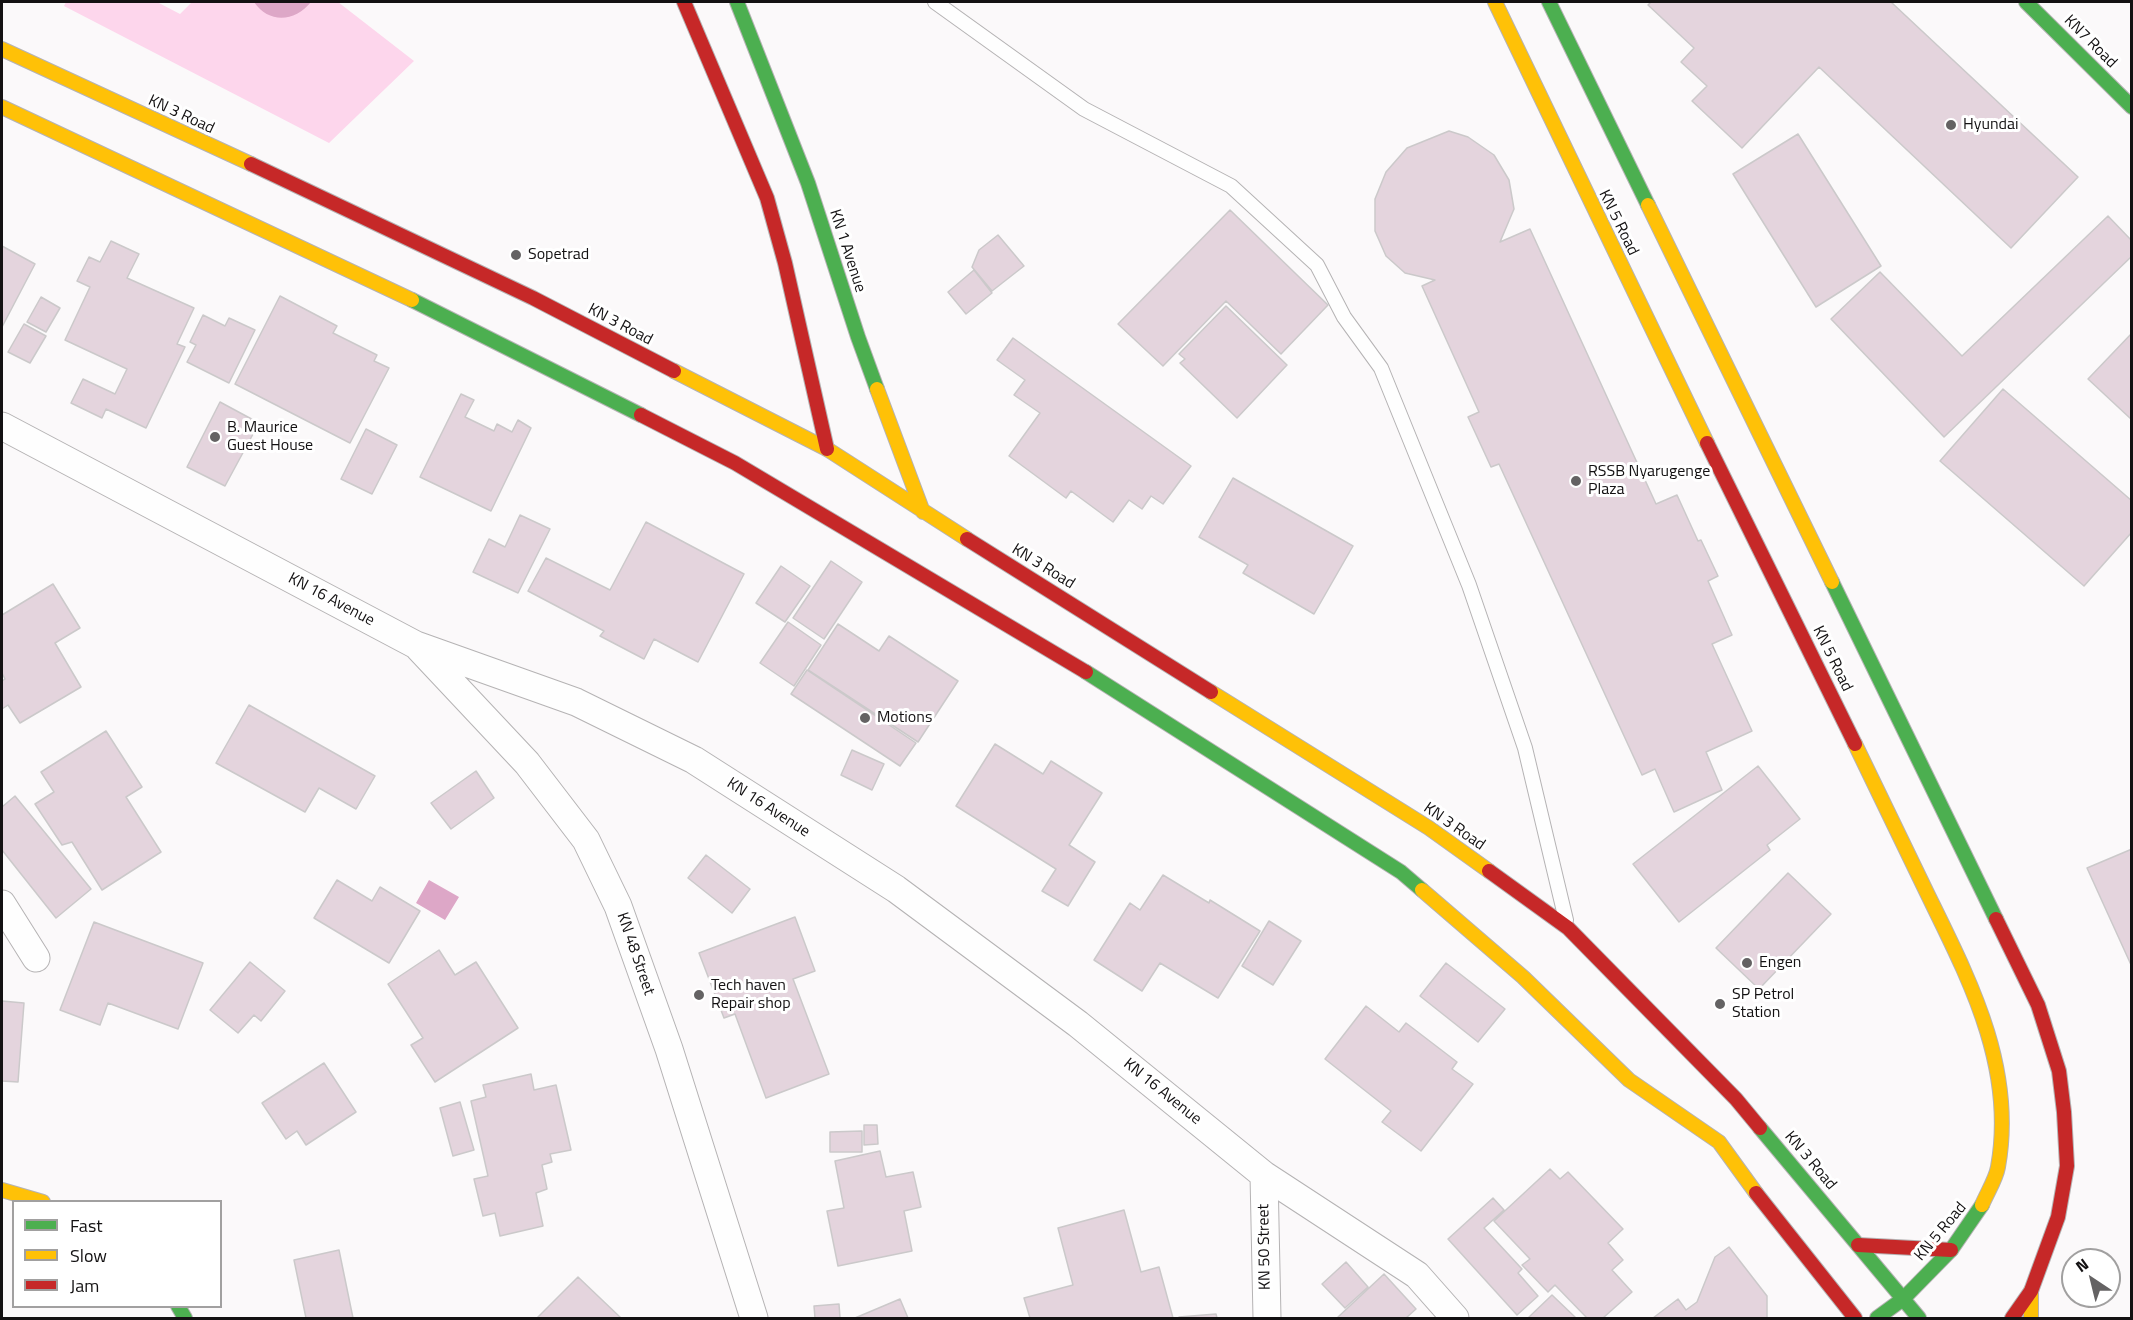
<!DOCTYPE html>
<html>
<head>
<meta charset="utf-8">
<style>
  body { margin:0 }
  #map { position:relative; width:2133px; height:1320px; overflow:hidden; background:#fbf9fa; font-family:"Titillium Web",sans-serif }
  canvas { display:block }
  .frame { position:absolute; inset:0; border:3px solid #131112; pointer-events:none }
  .legend { position:absolute; left:12px; top:1200px; width:210px; height:108px; box-sizing:border-box; background:#fff; border:2px solid #a1a0a0; margin:0; padding:8px 10px; list-style:none; font-size:18px; color:#131112 }
  .legend li { display:flex; align-items:center; gap:12px; height:30px }
  .legend b { width:30px; border:2px solid #a1a0a0 }
  .north { position:absolute; left:2061px; top:1248px; width:60px; height:60px; box-sizing:border-box; background:#fff; border:2px solid #a1a0a0; border-radius:50%; rotate:325deg; font-size:16px; font-weight:700; line-height:24px; text-align:center; color:#131112 }
  .north::after { content:''; display:block; margin:auto; width:21px; height:27px; background:#646263; clip-path:polygon(50% 0,100% 100%,50% 72%,0 100%) }
</style>
</head>
<body>
<div id="map">
<canvas width="2133" height="1320"></canvas>
<div class="frame"></div>
<ul class="legend">
<li><b style="height:8px;background:#4caf50"></b>Fast</li>
<li><b style="height:8px;background:#ffc107"></b>Slow</li>
<li><b style="height:8px;background:#c62828"></b>Jam</li>
</ul>
<div class="north">N</div>
</div>
<script>
const context = document.querySelector('canvas').getContext('2d');
context.lineJoin = 'round';
function paint(path, color) { context.fillStyle = color; context.fill(path, 'evenodd'); }
function stroke(path, color, width, dash) { context.strokeStyle = color; context.lineWidth = width; context.lineCap = dash ? 'butt' : 'round'; context.setLineDash(dash || []); context.stroke(path); }
function label(font, color, halo, rows, align = 'center') {
  context.font = font + ' "Titillium Web",sans-serif'; context.lineWidth = 6; context.setLineDash([]); context.textBaseline = 'middle'; context.strokeStyle = halo; context.fillStyle = color; for (const [text, x, y, turn = 0] of rows) {
    context.save(); context.translate(x, y); context.rotate((+turn || 0) * Math.PI / 180); context.textAlign = isNaN(turn) ? turn : align; if (halo) context.strokeText(text, 0, 0); context.fillText(text, 0, 0); context.restore();
  }
}
paint(new Path2D(`
  M 66,2 L 157,2 L 180,14 L 192,2 L 338,2 L 414,61 L 329,143 L 64,6 Z`), '#fdd6ec');
paint(new Path2D(`
  M 254,2 L 311,2 C 295,22 269,24 254,2 Z
  M 429,880 L 459,897 L 445,920 L 416,903 Z`), '#dda7c7');
const building = new Path2D(`
  M 1651,2 L 1891,2 L 2078,177 L 2011,248 L 1819,67 L 1742,148 L 1692,101 L 1707,86 L 1681,62 L 1694,48 L 1648,5 Z
  M 1449,131 L 1468,137 L 1494,155 L 1509,180 L 1514,209 L 1500,242 L 1530,229 L 1656,504 L 1677,495 L 1698,541 L 1701,540 L 1718,576 L 1708,581 L 1732,635 L 1712,644 L 1752,731 L 1706,752 L 1722,790 L 1674,812 L 1655,769 L 1642,775 L 1499,464 L 1491,467 L 1468,417 L 1479,412 L 1422,286 L 1435,280 L 1405,273 L 1386,256 L 1375,231 L 1375,199 L 1386,172 L 1407,148 Z
  M 1798,134 L 1881,266 L 1816,307 L 1733,174 Z
  M 1230,210 L 1328,305 L 1281,354 L 1226,301 L 1163,366 L 1118,324 Z
  M 2108,216 L 2132,241 L 2132,256 L 1944,437 L 1831,319 L 1880,272 L 1962,356 Z
  M 998,235 L 1024,266 L 992,291 L 972,267 L 979,250 Z
  M 111,241 L 139,254 L 127,278 L 194,308 L 177,344 L 185,347 L 146,428 L 106,409 L 102,418 L 71,403 L 83,379 L 115,394 L 127,369 L 65,340 L 90,287 L 77,281 L 89,257 L 100,262 Z
  M 2,246 L 35,264 L 2,327 Z
  M 974,270 L 992,293 L 966,314 L 948,292 Z
  M 280,296 L 337,326 L 333,333 L 377,355 L 374,361 L 389,368 L 350,443 L 235,384 Z
  M 41,297 L 60,308 L 46,332 L 27,322 Z
  M 1226,306 L 1287,365 L 1237,418 L 1180,363 L 1185,359 L 1179,354 Z
  M 203,315 L 225,326 L 229,318 L 255,330 L 229,383 L 187,362 L 196,345 L 190,342 Z
  M 24,324 L 46,336 L 30,363 L 8,352 Z
  M 2132,333 L 2132,420 L 2088,379 Z
  M 1013,338 L 1191,466 L 1163,504 L 1151,496 L 1142,509 L 1129,500 L 1113,522 L 1071,491 L 1066,498 L 1009,456 L 1040,413 L 1014,395 L 1025,380 L 997,360 Z
  M 2003,389 L 2132,501 L 2132,532 L 2084,586 L 1940,461 Z
  M 461,394 L 474,400 L 465,417 L 494,431 L 497,424 L 512,432 L 518,420 L 531,428 L 491,511 L 420,477 Z
  M 220,402 L 259,423 L 225,486 L 187,467 Z
  M 366,429 L 397,445 L 372,494 L 341,479 Z
  M 1233,478 L 1353,546 L 1314,614 L 1243,573 L 1248,565 L 1199,537 Z
  M 520,515 L 550,529 L 518,593 L 473,572 L 489,539 L 505,547 Z
  M 646,522 L 744,574 L 698,662 L 654,639 L 644,659 L 600,636 L 604,631 L 528,591 L 546,558 L 610,590 Z
  M 831,561 L 862,582 L 824,639 L 793,618 Z
  M 781,566 L 810,586 L 785,622 L 756,603 Z
  M 53,584 L 80,628 L 55,643 L 81,687 L 20,723 L 8,705 L 2,709 L 2,681 L 5,679 L 2,673 L 2,615 Z
  M 788,622 L 821,645 L 794,686 L 760,663 Z
  M 838,624 L 879,651 L 889,636 L 958,681 L 918,742 L 808,670 Z
  M 807,670 L 916,743 L 900,766 L 791,694 Z
  M 249,705 L 375,776 L 356,809 L 319,788 L 305,812 L 216,763 Z
  M 106,731 L 142,787 L 126,797 L 161,852 L 102,890 L 72,842 L 62,845 L 35,804 L 54,792 L 41,772 Z
  M 995,744 L 1043,774 L 1051,761 L 1102,793 L 1069,845 L 1095,862 L 1068,906 L 1042,891 L 1056,869 L 956,806 Z
  M 852,750 L 884,764 L 872,790 L 841,775 Z
  M 1758,766 L 1800,819 L 1767,845 L 1770,850 L 1679,922 L 1633,864 Z
  M 476,771 L 494,798 L 451,829 L 431,803 Z
  M 15,796 L 91,889 L 56,918 L 2,850 L 2,807 Z
  M 2132,849 L 2132,967 L 2087,868 Z
  M 706,855 L 750,889 L 732,913 L 688,878 Z
  M 1788,873 L 1831,914 L 1759,989 L 1716,948 Z
  M 1163,875 L 1209,903 L 1210,900 L 1260,931 L 1218,998 L 1160,963 L 1142,991 L 1094,960 L 1130,903 L 1140,910 Z
  M 337,880 L 372,901 L 380,887 L 420,911 L 389,963 L 314,918 Z
  M 795,917 L 815,971 L 793,979 L 829,1074 L 766,1098 L 735,1014 L 724,1018 L 699,953 Z
  M 1269,921 L 1301,941 L 1273,985 L 1242,966 Z
  M 94,922 L 203,963 L 178,1029 L 108,1003 L 100,1025 L 60,1010 Z
  M 439,950 L 455,975 L 476,962 L 518,1028 L 435,1082 L 411,1045 L 423,1038 L 388,984 Z
  M 250,962 L 285,991 L 261,1021 L 254,1015 L 238,1033 L 210,1010 Z
  M 1446,963 L 1505,1009 L 1478,1042 L 1420,996 Z
  M 2,1001 L 24,1003 L 18,1082 L 2,1081 Z
  M 1366,1006 L 1399,1032 L 1406,1023 L 1457,1062 L 1452,1069 L 1473,1084 L 1421,1151 L 1382,1122 L 1391,1111 L 1325,1059 Z
  M 324,1063 L 356,1112 L 306,1145 L 297,1131 L 286,1139 L 262,1103 Z
  M 531,1074 L 534,1090 L 556,1085 L 571,1150 L 550,1154 L 552,1162 L 542,1165 L 547,1189 L 536,1193 L 543,1226 L 500,1236 L 495,1213 L 483,1216 L 474,1179 L 488,1176 L 471,1101 L 486,1097 L 483,1085 Z
  M 460,1102 L 474,1150 L 453,1156 L 440,1108 Z
  M 864,1125 L 877,1125 L 878,1144 L 864,1145 Z
  M 862,1131 L 862,1152 L 830,1152 L 830,1132 Z
  M 880,1151 L 886,1177 L 913,1172 L 921,1207 L 904,1211 L 912,1251 L 838,1266 L 827,1211 L 844,1208 L 835,1161 Z
  M 1550,1169 L 1560,1179 L 1568,1172 L 1623,1229 L 1608,1243 L 1623,1260 L 1612,1270 L 1632,1292 L 1603,1318 L 1587,1318 L 1555,1285 L 1548,1292 L 1522,1265 L 1530,1259 L 1494,1221 Z
  M 1493,1198 L 1504,1210 L 1484,1228 L 1522,1269 L 1518,1273 L 1538,1296 L 1517,1315 L 1448,1239 Z
  M 1124,1210 L 1141,1272 L 1159,1267 L 1173,1318 L 1030,1318 L 1024,1298 L 1073,1285 L 1058,1228 Z
  M 1729,1247 L 1767,1296 L 1767,1318 L 1653,1318 L 1678,1299 L 1686,1310 L 1697,1302 L 1715,1257 Z
  M 339,1250 L 353,1318 L 306,1318 L 294,1260 Z
  M 1346,1262 L 1368,1287 L 1345,1308 L 1322,1284 Z
  M 1384,1274 L 1416,1309 L 1406,1318 L 1339,1318 L 1338,1317 Z
  M 578,1277 L 621,1318 L 537,1318 Z
  M 1552,1295 L 1576,1318 L 1528,1318 Z
  M 900,1299 L 908,1318 L 855,1318 Z
  M 839,1304 L 840,1318 L 815,1318 L 814,1306 Z
  M 1216,1314 L 1217,1318 L 1179,1318 L 1179,1317 Z`);
paint(building, '#e4d4dd');
stroke(building, '#cbc9ca', 1.5);
const lane = new Path2D(`
  M 935,2 L 1084,109 L 1231,186 L 1317,265 L 1344,317 L 1381,368 L 1469,585 L 1525,748 L 1566,920`);
const street = new Path2D(`
  M 2,426 L 416,645 L 576,702 L 694,760 L 896,889 L 1078,1024 L 1264,1175 L 1417,1275 L 1455,1318
  M 419,648 L 527,763 L 586,840 L 618,906 L 669,1049 L 754,1318
  M 2,904 L 36,958
  M 1264,1175 L 1267,1318`);
const fast = new Path2D(`
  M 737,2 L 808,183 L 858,337 L 877,389
  M 1549,2 L 1648,205
  M 2026,2 L 2132,107
  M 412,300 L 641,415
  M 1832,582 L 1996,919
  M 1086,672 L 1401,872 L 1422,890
  M 1760,1128 L 1919,1318
  M 178,1306 L 185,1318
  M 1877,1318 L 1903,1299 L 1951,1250 L 1982,1205`);
const slow = new Path2D(`
  M 1495,2 L 1707,443
  M 2,49 L 251,164
  M 2,107 L 412,300
  M 1648,205 L 1832,582
  M 674,371 L 827,449 L 967,539
  M 877,389 L 923,512
  M 1211,692 L 1429,828 L 1489,871
  M 1855,744 C 1879,794 1903,843 1927,893 C 1969,979 2016,1067 1998,1167 C 1996,1179 1987,1193 1982,1205
  M 1422,890 L 1523,977 L 1629,1080 L 1719,1142 L 1756,1193
  M 2,1190 L 43,1202
  M 2031,1291 L 2031,1318`);
const jam = new Path2D(`
  M 684,2 L 767,198 L 785,263 L 827,449
  M 251,164 L 533,298 L 674,371
  M 641,415 L 735,463 L 1086,672
  M 1707,443 L 1855,744
  M 967,539 L 1211,692
  M 1489,871 L 1568,928 L 1736,1099 L 1760,1128
  M 1996,919 L 2038,1005 L 2059,1071 L 2064,1112 L 2067,1166 L 2058,1217 L 2031,1291 L 2012,1318
  M 1756,1193 L 1855,1318
  M 1858,1245 L 1951,1250`);
stroke(lane, '#b5b3b4', 16);
stroke(street, '#b5b3b4', 29);
stroke(fast, '#b5b3b4', 16);
stroke(slow, '#b5b3b4', 16);
stroke(jam, '#b5b3b4', 16);
stroke(lane, '#fefefe', 14);
stroke(street, '#fefefe', 27);
stroke(fast, '#4caf50', 14);
stroke(slow, '#ffc107', 14);
stroke(jam, '#c62828', 14);
for (const [x, y, r, color] of [
  [1951,125,6,"#646263"],
  [516,255,6,"#646263"],
  [215,437,6,"#646263"],
  [1576,481,6,"#646263"],
  [865,718,6,"#646263"],
  [1747,963,6,"#646263"],
  [699,995,6,"#646263"],
  [1720,1004,6,"#646263"]
]) { const dot = new Path2D(); dot.arc(x, y, r, 0, 2 * Math.PI); context.fillStyle = color; context.fill(dot); stroke(dot, '#fff', 2); }
label('16px', '#131112', '#fff', [
  ["KN7 Road",2090,42,45],
  ["KN 3 Road",181,115,25],
  ["KN 5 Road",1618,223,64],
  ["KN 1 Avenue",847,251,72],
  ["KN 3 Road",620,325,28],
  ["KN 3 Road",1043,567,32],
  ["KN 16 Avenue",331,600,28],
  ["KN 5 Road",1832,659,64],
  ["KN 16 Avenue",768,808,33],
  ["KN 3 Road",1454,827,35],
  ["KN 48 Street",635,954,71],
  ["KN 16 Avenue",1162,1092,39],
  ["KN 3 Road",1810,1161,50],
  ["KN 5 Road",1941,1232,-50],
  ["KN 50 Street",1265,1247,-91]
]);
label('16px', '#131112', '#fff', [
  ["Hyundai",1963,125],
  ["Sopetrad",528,255],
  ["B. Maurice",227,428],
  ["Guest House",227,446],
  ["RSSB Nyarugenge",1588,472],
  ["Plaza",1588,490],
  ["Motions",877,718],
  ["Engen",1759,963],
  ["Tech haven",711,986],
  ["Repair shop",711,1004],
  ["SP Petrol",1732,995],
  ["Station",1732,1013]
], 'left');
</script>
</body>
</html>
